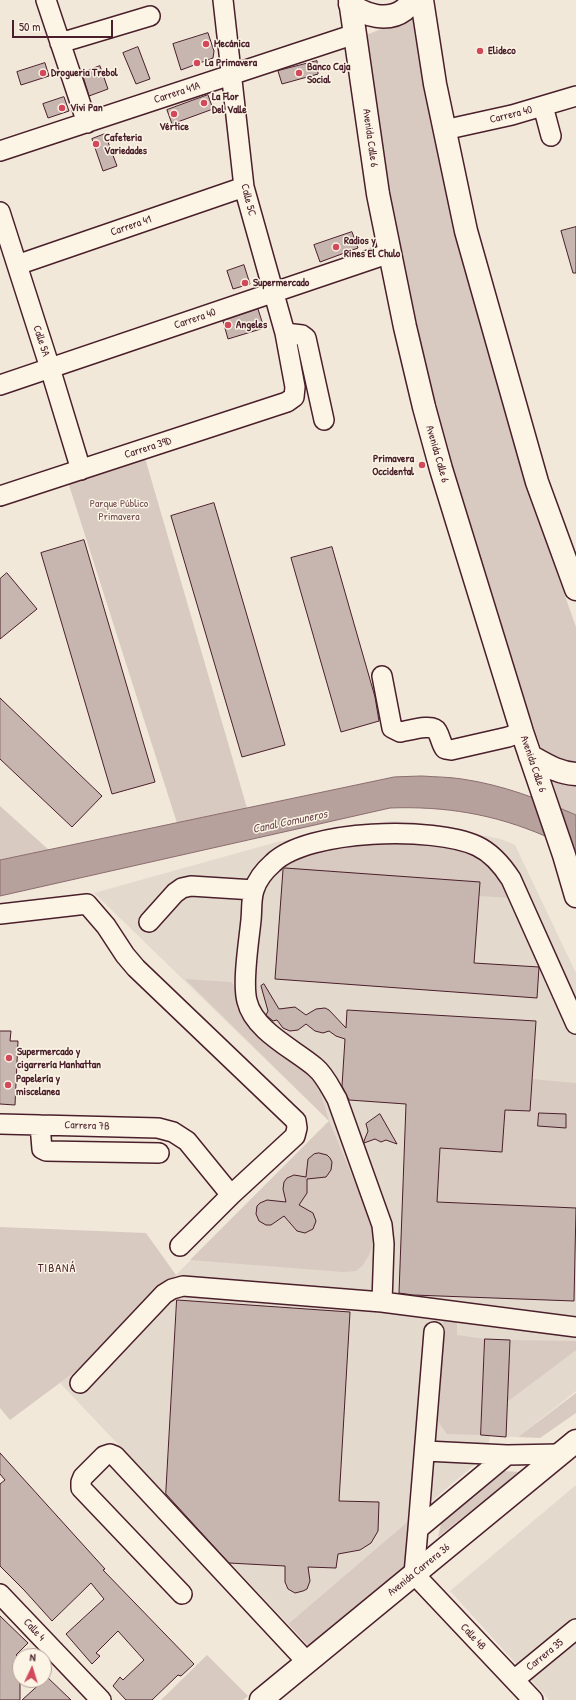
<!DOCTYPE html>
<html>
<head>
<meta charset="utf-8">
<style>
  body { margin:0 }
  #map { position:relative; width:576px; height:1700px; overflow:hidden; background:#f1e8da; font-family:"Patrick Hand",sans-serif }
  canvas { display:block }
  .north { position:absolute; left:12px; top:1648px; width:40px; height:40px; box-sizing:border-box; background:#fcf5e5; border:1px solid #b59f9b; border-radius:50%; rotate:4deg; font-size:11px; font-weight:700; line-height:16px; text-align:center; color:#4a1f2b }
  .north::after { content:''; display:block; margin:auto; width:14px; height:18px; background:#d1495b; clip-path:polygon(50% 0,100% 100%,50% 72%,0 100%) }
  .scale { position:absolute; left:12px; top:20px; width:101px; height:18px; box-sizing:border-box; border:2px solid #4a1f2b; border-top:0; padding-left:5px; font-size:12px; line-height:14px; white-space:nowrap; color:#4a1f2b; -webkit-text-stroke:3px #fcf5e5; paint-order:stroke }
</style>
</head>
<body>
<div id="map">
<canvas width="576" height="1700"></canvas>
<div class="north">N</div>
<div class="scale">50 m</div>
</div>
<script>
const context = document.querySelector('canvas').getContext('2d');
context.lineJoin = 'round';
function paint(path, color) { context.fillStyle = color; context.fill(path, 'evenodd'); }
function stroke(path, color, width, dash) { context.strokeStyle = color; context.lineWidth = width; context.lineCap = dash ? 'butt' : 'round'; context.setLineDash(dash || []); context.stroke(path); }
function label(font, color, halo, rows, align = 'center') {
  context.font = font + ' "Patrick Hand",sans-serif'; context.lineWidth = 3; context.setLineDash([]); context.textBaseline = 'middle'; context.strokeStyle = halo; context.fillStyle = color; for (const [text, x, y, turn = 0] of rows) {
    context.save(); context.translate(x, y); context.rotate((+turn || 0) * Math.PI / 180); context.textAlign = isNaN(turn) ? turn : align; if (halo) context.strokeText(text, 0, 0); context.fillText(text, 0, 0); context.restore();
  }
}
paint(new Path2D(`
  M 391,821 L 414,822 L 501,839 L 515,845 L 576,973 L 576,1391 L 518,1437 L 490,1436 L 487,1454 L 288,1624 L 60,1383 L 76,1371 L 176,1275 L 329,1121 L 94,893 L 277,842 L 367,825 Z
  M 576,1485 L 576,1700 L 549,1700 L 450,1591 Z`), '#e4d9cd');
paint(new Path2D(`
  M 414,16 L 425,90 L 438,157 L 469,281 L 502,398 L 557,573 L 576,627 L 576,767 L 544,756 L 501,633 L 424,369 L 404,275 L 374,113 L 366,35 Z
  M 145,458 L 247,808 L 177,823 L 68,482 Z
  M 576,781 L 576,815 L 561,809 L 553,782 L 559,783 Z
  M 0,806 L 49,850 L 0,860 Z
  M 376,843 L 455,846 L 485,861 L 498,874 L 512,898 L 479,896 L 480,882 L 283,868 L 284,857 Z
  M 185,979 L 231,982 L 239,992 L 237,1008 L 318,1084 L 329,1121 L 373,1225 L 372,1247 L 369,1255 L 363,1265 L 356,1271 L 342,1272 L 190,1260 L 329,1121 Z
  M 532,1079 L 576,1083 L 576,1208 L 402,1201 L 402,1188 L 438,1189 L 443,1106 L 530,1111 Z
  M 0,1227 L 146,1233 L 176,1275 L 76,1371 L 10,1420 L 0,1408 Z
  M 444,1310 L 457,1320 L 457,1335 L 485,1339 L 481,1435 L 447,1434 L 437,1420 Z
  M 510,1340 L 576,1341 L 576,1350 L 507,1402 Z
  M 576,1393 L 576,1413 L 540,1438 L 518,1437 Z
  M 503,1471 L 520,1472 L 438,1537 L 442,1519 Z
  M 412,1518 L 405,1569 L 311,1649 L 288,1624 Z
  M 207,1655 L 248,1696 L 243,1700 L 161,1700 Z`), '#d8cac0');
const water = new Path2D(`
  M 422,776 C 436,777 449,777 462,779 C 503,785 539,799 576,815 L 576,850 C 567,845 555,841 545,836 C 494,814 445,806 390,808 L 0,896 L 0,860 L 394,777 Z`);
paint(water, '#b6a19c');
stroke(water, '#8b6d6f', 1);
const building = new Path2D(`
  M 208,33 L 214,51 L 213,58 L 181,70 L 173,44 Z
  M 138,47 L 150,79 L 136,84 L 123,53 Z
  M 317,61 L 318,74 L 282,84 L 278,71 Z
  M 45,63 L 49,76 L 21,85 L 17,72 Z
  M 100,66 L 108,89 L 89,96 L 82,73 Z
  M 208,95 L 213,109 L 172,124 L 167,110 Z
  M 64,97 L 69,111 L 48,118 L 43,104 Z
  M 105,134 L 117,166 L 103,171 L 92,139 Z
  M 576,227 L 576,273 L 573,273 L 561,231 Z
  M 352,232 L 358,248 L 320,262 L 314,245 Z
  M 244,265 L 250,284 L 233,289 L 227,271 Z
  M 258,309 L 264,328 L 228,339 L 223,321 Z
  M 214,503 L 285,745 L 242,757 L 171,516 Z
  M 84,540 L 155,782 L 112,794 L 41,553 Z
  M 332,547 L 375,697 L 379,721 L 341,732 L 291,558 Z
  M 7,573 L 37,609 L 0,639 L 0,579 Z
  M 0,698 L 102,796 L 72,827 L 0,759 Z
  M 285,868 L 480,882 L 474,963 L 539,967 L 537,998 L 275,979 L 283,870 Z
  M 264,984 L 279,1009 L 295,1007 L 306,1015 L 316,1009 L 325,1008 L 329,1010 L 346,1028 L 347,1010 L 536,1021 L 530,1111 L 505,1110 L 502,1152 L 440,1148 L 437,1202 L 576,1208 L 574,1301 L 413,1295 L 399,1293 L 406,1104 L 349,1100 L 342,1086 L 345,1039 L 336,1036 L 329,1031 L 323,1033 L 315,1031 L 306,1024 L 298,1030 L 290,1031 L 283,1028 L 277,1020 L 273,1021 L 266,1015 L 268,1011 L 261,986 Z
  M 0,1031 L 11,1031 L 10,1041 L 18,1041 L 15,1105 L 0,1104 Z
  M 539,1113 L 566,1114 L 566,1128 L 538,1126 Z
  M 380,1114 L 397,1144 L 386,1140 L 381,1142 L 375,1139 L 364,1143 L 364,1141 L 368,1131 L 366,1124 Z
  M 319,1153 L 327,1155 L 330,1158 L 332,1162 L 331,1170 L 326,1177 L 307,1179 L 307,1193 L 299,1205 L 313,1213 L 316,1221 L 313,1229 L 305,1233 L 297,1231 L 284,1216 L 271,1225 L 266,1225 L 259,1221 L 256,1214 L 257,1206 L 260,1203 L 267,1200 L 286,1202 L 283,1189 L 284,1182 L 287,1178 L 294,1175 L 306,1177 L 308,1159 L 314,1154 Z
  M 177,1300 L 350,1312 L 339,1501 L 379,1502 L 378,1531 L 371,1543 L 360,1550 L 338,1554 L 336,1568 L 308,1567 L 310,1581 L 307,1589 L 303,1591 L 295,1593 L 288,1589 L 285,1582 L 285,1566 L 229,1563 L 166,1494 Z
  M 485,1339 L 510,1340 L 506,1437 L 481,1435 Z
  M 0,1453 L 105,1569 L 103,1570 L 194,1664 L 181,1676 L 178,1675 L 152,1700 L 126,1700 L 113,1686 L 120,1677 L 123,1680 L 144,1660 L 118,1631 L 96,1653 L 100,1656 L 92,1664 L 66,1634 L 104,1599 L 91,1583 L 52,1621 L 24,1590 L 0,1566 L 0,1484 L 5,1480 L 0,1474 Z
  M 0,1616 L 28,1643 L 16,1655 L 20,1659 L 20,1700 L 0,1700 Z
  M 46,1676 L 71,1700 L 22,1700 L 44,1680 Z`);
paint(building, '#c7b6af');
stroke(building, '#4a1f2b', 1);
const minor = new Path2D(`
  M 46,0 L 87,123
  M 60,43 L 150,16
  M 543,106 L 551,136
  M 444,130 L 512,115 L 576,96
  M 0,151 L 355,34
  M 0,212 L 50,368 L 81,470
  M 17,265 L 244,187
  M 285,333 L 302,335 L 306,338 L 324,420
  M 0,385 L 390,253
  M 0,496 L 287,402 L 294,397 L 295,387 L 285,333 L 244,187 L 223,0
  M 382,676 L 392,728 L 400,732 C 408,731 433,723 437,731 C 441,738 441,744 445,749 L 451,750 L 508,737 L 522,732
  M 0,914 L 87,904 L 106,926 L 125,955 L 136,968 L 296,1121 L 297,1128 L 295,1136 L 231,1195 L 180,1246
  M 149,922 L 175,893 L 182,888 L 191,886 L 254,890
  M 0,1124 L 158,1128 L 173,1132 L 187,1141 L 231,1195
  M 40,1125 L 42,1149 L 46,1151 L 159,1153
  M 382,1302 L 384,1244 L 382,1225 L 337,1099 C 331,1089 325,1075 315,1067 C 294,1049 254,1031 247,1001 C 242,982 249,941 251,920 C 252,911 251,899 254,890 C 257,880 265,870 273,863 C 308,829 434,826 477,846 C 492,853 502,865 511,879 L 576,1024
  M 80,1383 L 164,1294 L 172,1289 L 183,1286 L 382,1302 L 576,1327
  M 426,1451 L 507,1455
  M 418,1529 L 434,1332
  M 0,1594 L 101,1700
  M 182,1594 L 81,1488 L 81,1482 L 83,1477 L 104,1456 L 110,1454 L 115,1456 L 307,1662
  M 514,1680 L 576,1629
  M 533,1700 L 414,1574 L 418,1529 L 507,1455 L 560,1454`);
const major = new Path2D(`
  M 350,0 L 378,194 L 405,327 L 424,407 L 441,469 L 522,732 L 564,855 L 576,896
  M 422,0 L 435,84 L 466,231 L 537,482 L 576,589
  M 350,4 C 365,16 388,22 404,10 C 408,7 410,3 413,0
  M 530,756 C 546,765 558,773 576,774
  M 261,1700 L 576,1441`);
stroke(minor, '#4a1f2b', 22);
stroke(major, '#4a1f2b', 25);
stroke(minor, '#fcf5e5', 19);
stroke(major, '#fcf5e5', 22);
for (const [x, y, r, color] of [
  [206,44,4,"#d1495b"],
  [480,51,4,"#d1495b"],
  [197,63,4,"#d1495b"],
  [43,73,4,"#d1495b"],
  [299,73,4,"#d1495b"],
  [204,103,4,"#d1495b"],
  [62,108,4,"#d1495b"],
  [174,114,4,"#d1495b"],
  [96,144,4,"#d1495b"],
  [336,247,4,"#d1495b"],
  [245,283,4,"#d1495b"],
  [228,325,4,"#d1495b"],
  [422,465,4,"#d1495b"],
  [9,1058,4,"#d1495b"],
  [8,1085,4,"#d1495b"]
]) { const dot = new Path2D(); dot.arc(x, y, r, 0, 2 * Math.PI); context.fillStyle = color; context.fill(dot); stroke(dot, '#fcf5e5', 1.5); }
label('bold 11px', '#4a1f2b', '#fcf5e5', [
  ["Mecánica",214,44],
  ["Elideco",488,51],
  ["La Primavera",205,63],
  ["Banco Caja",307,67],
  ["Social",307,80],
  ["Drogueria Trebol",51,73],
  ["La Flor",212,97],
  ["Del Valle",212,110],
  ["Vivi Pan",70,108],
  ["Vértice",174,127,"center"],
  ["Cafeteria",104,138],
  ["Variedades",104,151],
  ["Radios y",344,241],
  ["Rines El Chulo",344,254],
  ["Supermercado",253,283],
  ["Angeles",236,325],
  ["Primavera",414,459,"right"],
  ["Occidental",414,472,"right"],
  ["Supermercado y",17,1052],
  ["cigarrería Manhattan",17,1065],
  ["Papelería y",16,1079],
  ["miscelanea",16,1092]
], 'left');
label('11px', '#4a1f2b', '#fcf5e5', [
  ["Carrera 41A",177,93,-18],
  ["Carrera 40",511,115,-14],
  ["Avenida Calle 6",370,138,82],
  ["Calle 5C",248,200,76],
  ["Carrera 41",131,226,-19],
  ["Carrera 40",195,319,-19],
  ["Calle 5A",41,341,72],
  ["Carrera 39D",148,448,-18],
  ["Avenida Calle 6",437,454,74],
  ["Avenida Calle 6",533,764,71],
  ["Carrera 7B",87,1126,2],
  ["Avenida Carrera 36",419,1570,-39],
  ["Calle 4",34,1630,47],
  ["Calle 4B",473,1637,47],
  ["Carrera 35",545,1655,-39]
]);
label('11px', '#6e4a50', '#fcf5e5', [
  ["Parque Público",119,504],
  ["Primavera",119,517]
]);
label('italic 12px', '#704c53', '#fcf5e5', [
  ["Canal Comuneros",290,822,-12]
]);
context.letterSpacing = '1px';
label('12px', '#4a1f2b', '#fcf5e5', [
  ["TIBANÁ",57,1269]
]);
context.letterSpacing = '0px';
</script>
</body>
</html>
